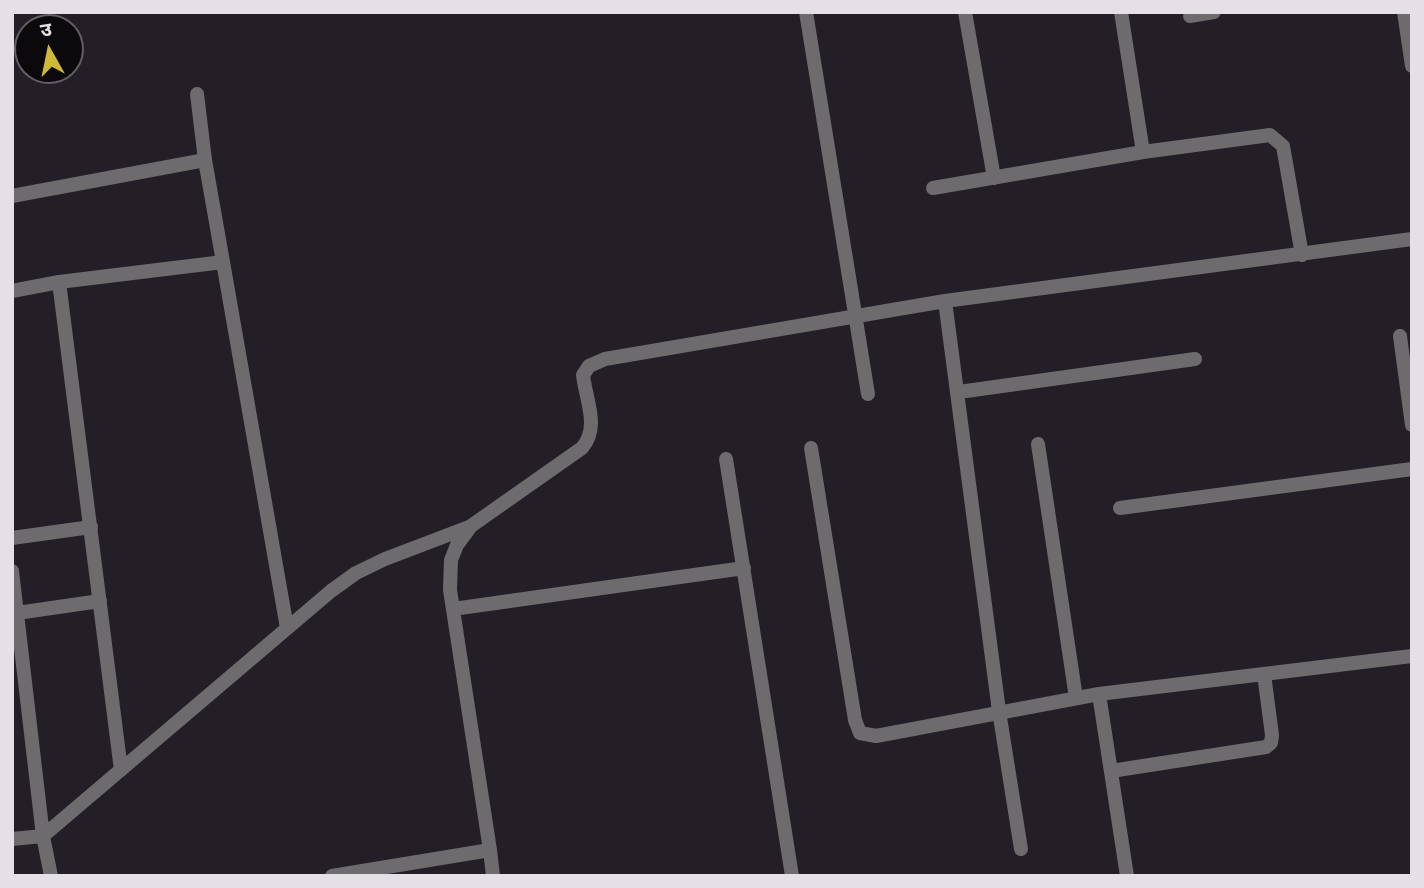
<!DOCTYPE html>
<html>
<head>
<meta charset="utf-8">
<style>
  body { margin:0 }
  #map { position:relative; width:1424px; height:888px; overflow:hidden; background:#241e26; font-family:Montserrat,"Noto Sans Devanagari",sans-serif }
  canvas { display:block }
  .frame { position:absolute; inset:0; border:14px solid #e5e0e6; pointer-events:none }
  .north { position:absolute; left:14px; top:14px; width:70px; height:70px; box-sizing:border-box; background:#0c090d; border:2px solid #635f64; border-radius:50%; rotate:351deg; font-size:19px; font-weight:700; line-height:28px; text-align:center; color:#e5e0e6 }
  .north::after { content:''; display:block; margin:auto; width:24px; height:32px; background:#ceb837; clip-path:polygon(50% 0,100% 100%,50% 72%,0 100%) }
</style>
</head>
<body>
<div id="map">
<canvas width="1424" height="888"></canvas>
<div class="frame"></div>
<div class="north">उ</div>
</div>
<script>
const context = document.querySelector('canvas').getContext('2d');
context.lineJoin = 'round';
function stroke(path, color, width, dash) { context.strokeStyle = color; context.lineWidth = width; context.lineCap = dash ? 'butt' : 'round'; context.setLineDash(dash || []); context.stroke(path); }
stroke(new Path2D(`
  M 806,12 L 868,394
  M 965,12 L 994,178
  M 1121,12 L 1143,152
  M 1404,12 L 1412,66
  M 1190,16 L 1214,12
  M 197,94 L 205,160 L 223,262
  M 933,188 L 1143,152 L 1270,135 L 1283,146 L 1302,255
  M 12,196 L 205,160
  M 59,282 L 121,770
  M 12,291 L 59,282 L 223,262 L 287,628
  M 945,301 L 999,711 L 1021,849
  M 1400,336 L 1412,425
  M 959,392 L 1195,359
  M 1038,444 L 1076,698
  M 811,448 L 855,720 L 860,733 L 876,736 L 1099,694 L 1412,656
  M 726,459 L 792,876
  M 1120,508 L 1412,469
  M 12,538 L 91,527
  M 12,571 L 43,836 L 51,876
  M 453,609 L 744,568
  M 17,613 L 100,601
  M 1099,694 L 1127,876
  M 1111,771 L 1266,747 L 1271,743 L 1272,735 L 1264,674
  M 12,839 L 43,836 L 331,591 L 356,573 L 385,559 L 469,527
  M 490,850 L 450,590 L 451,560 L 457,545 L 471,526 L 582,448 C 600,427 586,401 583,375 L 589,366 L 605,359 L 945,301 L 1412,239
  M 332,876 L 490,850 L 493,876`), '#6e6b6f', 14);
</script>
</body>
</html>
